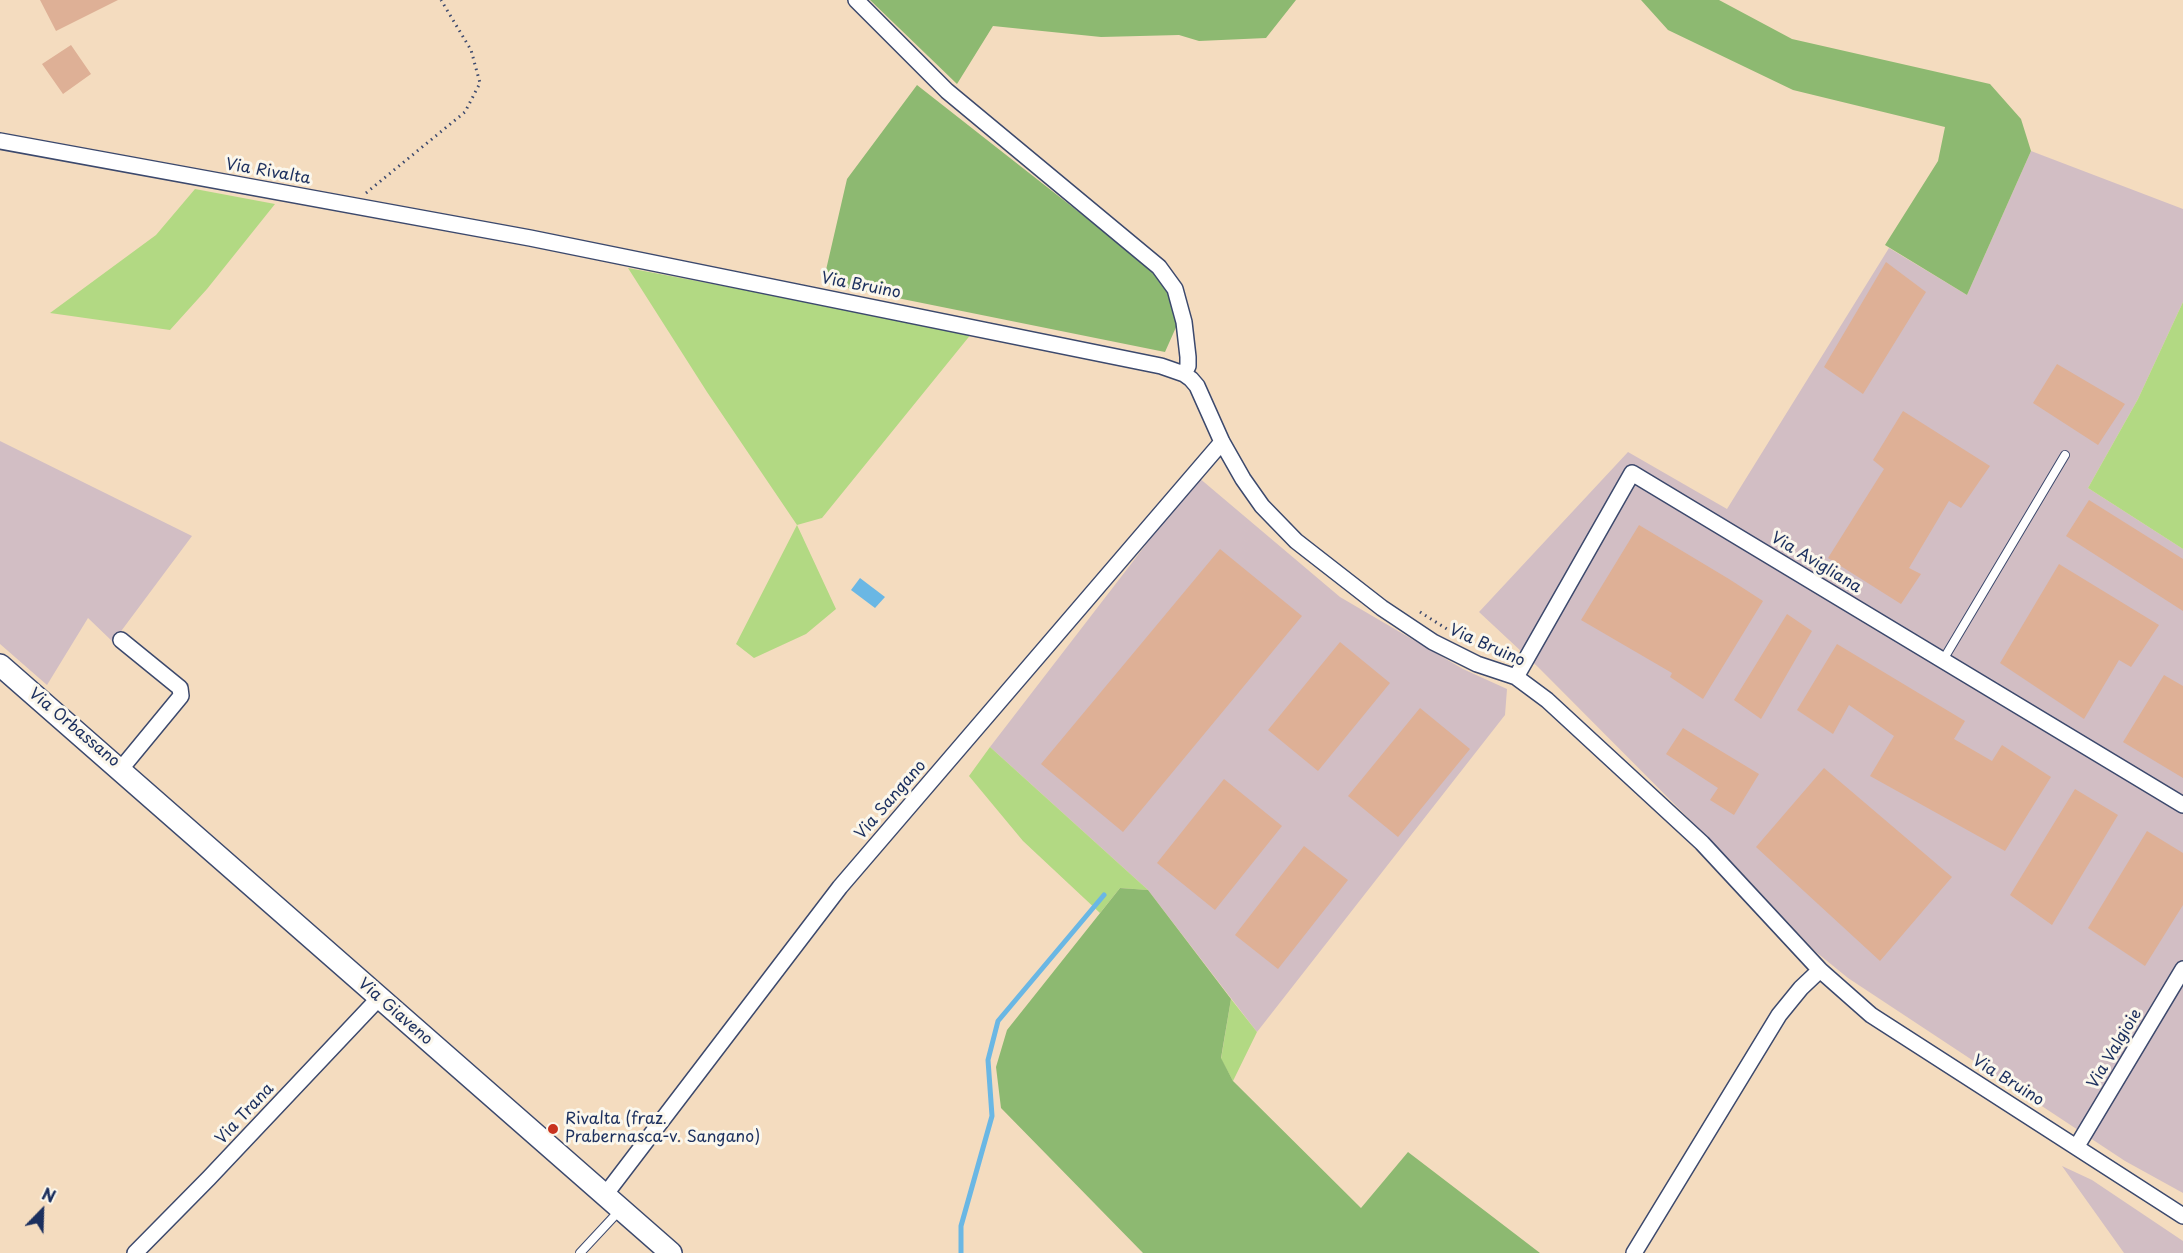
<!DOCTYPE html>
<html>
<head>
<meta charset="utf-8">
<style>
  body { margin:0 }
  #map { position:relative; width:2183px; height:1253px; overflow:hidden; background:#f4dcbf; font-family:"Playpen Sans",sans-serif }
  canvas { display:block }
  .north { position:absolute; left:12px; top:1181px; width:60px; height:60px; -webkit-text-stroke:4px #fbf7ec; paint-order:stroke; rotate:23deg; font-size:16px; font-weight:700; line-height:24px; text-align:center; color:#1b2f5e }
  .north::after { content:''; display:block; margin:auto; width:21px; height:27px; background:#1b2f5e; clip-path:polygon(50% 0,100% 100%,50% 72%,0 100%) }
</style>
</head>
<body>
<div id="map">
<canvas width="2183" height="1253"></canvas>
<div class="north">N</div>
</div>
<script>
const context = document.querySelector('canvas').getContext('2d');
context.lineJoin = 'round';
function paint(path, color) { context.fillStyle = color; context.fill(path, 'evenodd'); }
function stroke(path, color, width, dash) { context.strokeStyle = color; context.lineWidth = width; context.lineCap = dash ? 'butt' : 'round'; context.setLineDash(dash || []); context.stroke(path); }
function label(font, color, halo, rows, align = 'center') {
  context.font = font + ' "Playpen Sans",sans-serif'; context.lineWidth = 6; context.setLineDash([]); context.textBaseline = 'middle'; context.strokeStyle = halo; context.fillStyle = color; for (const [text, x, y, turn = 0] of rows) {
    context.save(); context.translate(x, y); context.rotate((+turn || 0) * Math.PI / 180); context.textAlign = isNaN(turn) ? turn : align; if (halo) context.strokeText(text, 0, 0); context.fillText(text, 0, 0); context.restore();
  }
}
paint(new Path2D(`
  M 2031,151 L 2183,209 L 2183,302 L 2138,399 L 2088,488 L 2183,549 L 2183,1193 L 2125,1161 L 1848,978 L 1816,952 L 1727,857 L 1538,667 L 1479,612 L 1628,452 L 1727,509 L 1889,248 L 1967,295 Z
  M 0,441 L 192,536 L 113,642 L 88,618 L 47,685 L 0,644 Z
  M 1198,477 L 1340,597 L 1463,669 L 1507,689 L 1505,715 L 1257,1032 L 1148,890 L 990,747 Z
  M 2062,1166 L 2092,1180 L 2183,1241 L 2183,1253 L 2124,1253 Z`), '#d2bec4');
paint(new Path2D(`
  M 195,189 L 275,204 L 207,289 L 170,330 L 50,313 L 156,235 Z
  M 628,268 L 972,333 L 822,518 L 797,525 L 836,609 L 806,634 L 754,658 L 736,644 L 797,525 L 707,392 Z
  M 2183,302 L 2183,549 L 2088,488 L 2138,399 Z
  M 990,747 L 1148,890 L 1120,888 L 1100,913 L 1023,841 L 969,776 Z
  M 1231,999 L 1257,1032 L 1233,1081 L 1221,1059 Z`), '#b2d983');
paint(new Path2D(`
  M 870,0 L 1296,0 L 1266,38 L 1199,41 L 1179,35 L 1101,37 L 993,26 L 957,84 Z
  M 1641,0 L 1719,0 L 1792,39 L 1990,84 L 2021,119 L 2031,151 L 1967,295 L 1885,245 L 1938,161 L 1945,127 L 1793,90 L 1668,30 Z
  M 917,85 L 1154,271 L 1168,292 L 1177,325 L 1165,352 L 823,283 L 847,179 Z
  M 1120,888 L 1148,890 L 1231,999 L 1221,1058 L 1233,1081 L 1361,1208 L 1408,1152 L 1540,1253 L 1143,1253 L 1001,1108 L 996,1067 L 1007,1030 Z`), '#8db971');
paint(new Path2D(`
  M 860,578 L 885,597 L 875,608 L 851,590 Z`), '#6ab7e4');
stroke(new Path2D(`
  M 961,1253 L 961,1226 L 992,1116 L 988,1060 L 998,1021 L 1104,895`), '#6ab7e4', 5);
paint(new Path2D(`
  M 40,0 L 118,0 L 56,31 Z
  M 71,45 L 91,74 L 63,94 L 42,64 Z
  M 1886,262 L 1926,292 L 1863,394 L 1824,367 Z
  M 2057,364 L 2125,404 L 2098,445 L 2033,403 Z
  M 1903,411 L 1990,466 L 1961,508 L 1949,501 L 1909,568 L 1921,574 L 1901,604 L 1828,558 L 1884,469 L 1873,460 Z
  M 2089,500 L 2183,559 L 2183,611 L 2066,536 Z
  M 1639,525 L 1729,579 L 1763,601 L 1703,699 L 1670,677 L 1672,673 L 1581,620 Z
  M 1220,549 L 1302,616 L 1123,832 L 1041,764 Z
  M 2059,564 L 2159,625 L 2131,667 L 2119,660 L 2084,719 L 2000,663 Z
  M 1787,614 L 1812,631 L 1761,719 L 1734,700 Z
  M 1340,642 L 1390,683 L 1318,771 L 1268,730 Z
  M 1837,644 L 1965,721 L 1954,739 L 1992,761 L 2002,745 L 2051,777 L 2005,851 L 1870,776 L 1894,736 L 1849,705 L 1833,734 L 1797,710 Z
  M 2164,675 L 2183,686 L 2183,778 L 2123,742 Z
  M 1420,708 L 1470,749 L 1398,837 L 1348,796 Z
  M 1683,728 L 1759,774 L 1734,815 L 1710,800 L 1718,788 L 1666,754 Z
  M 1824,768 L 1952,877 L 1880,961 L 1756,847 Z
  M 1224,779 L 1282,826 L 1215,910 L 1157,863 Z
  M 2075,789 L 2118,815 L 2052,925 L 2010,895 Z
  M 2147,831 L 2183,853 L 2183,905 L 2145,966 L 2088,928 Z
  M 1304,846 L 1348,880 L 1278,969 L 1235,935 Z`), '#deb096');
const lane = new Path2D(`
  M 1943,660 L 2065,455
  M 580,1253 L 620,1210`);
const street = new Path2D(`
  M 856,0 L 947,91 L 1159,267 L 1175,289 L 1184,322 L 1188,357 L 1188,366 L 1184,374 L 1191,379 L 1197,386 L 1222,442 L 1243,479 L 1262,506 L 1296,541 L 1382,608 L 1433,642 L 1477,664 L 1516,677 L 1547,700 L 1702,843 L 1820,970 L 1871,1015 L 2183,1216
  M 0,141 L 530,238 L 1161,366 L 1184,374
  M 1516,677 L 1632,473 L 2183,805
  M 120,770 L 181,696 L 180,688 L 121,640
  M 2077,1146 L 2183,969
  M 605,1195 L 840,887 L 1222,442
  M 135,1253 L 209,1178 L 379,998
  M 1634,1253 L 1779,1015 L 1801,988 L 1820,970`);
const secondary = new Path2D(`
  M 0,665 L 671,1253`);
stroke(lane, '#3c496d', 10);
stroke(street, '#3c496d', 18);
stroke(secondary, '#3c496d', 24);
stroke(new Path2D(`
  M 366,193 L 465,112 L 480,83 L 471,50 L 441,0
  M 1420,612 L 1450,631`), '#3c496d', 3, [1.5, 4.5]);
stroke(lane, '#fff', 8);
stroke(street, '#fff', 15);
stroke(secondary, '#fff', 21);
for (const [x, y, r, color] of [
  [553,1129,6,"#c8321e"]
]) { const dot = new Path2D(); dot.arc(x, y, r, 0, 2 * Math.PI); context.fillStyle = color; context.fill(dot); stroke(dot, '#fbf7ec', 2); }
label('16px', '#1b2f5e', '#fbf7ec', [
  ["Via Rivalta",268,172,10],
  ["Via Bruino",861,286,11],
  ["Via Avigliana",1816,563,31],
  ["Via Bruino",1487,646,24],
  ["Via Orbassano",74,728,40],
  ["Via Sangano",891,800,-49],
  ["Via Giaveno",395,1012,41],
  ["Via Valgioie",2115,1049,-59],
  ["Via Bruino",2008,1081,32],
  ["Via Trana",245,1114,-47]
]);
label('16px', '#1b2f5e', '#fbf7ec', [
  ["Rivalta (fraz.",565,1120],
  ["Prabernasca-v. Sangano)",565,1138]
], 'left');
</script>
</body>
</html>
